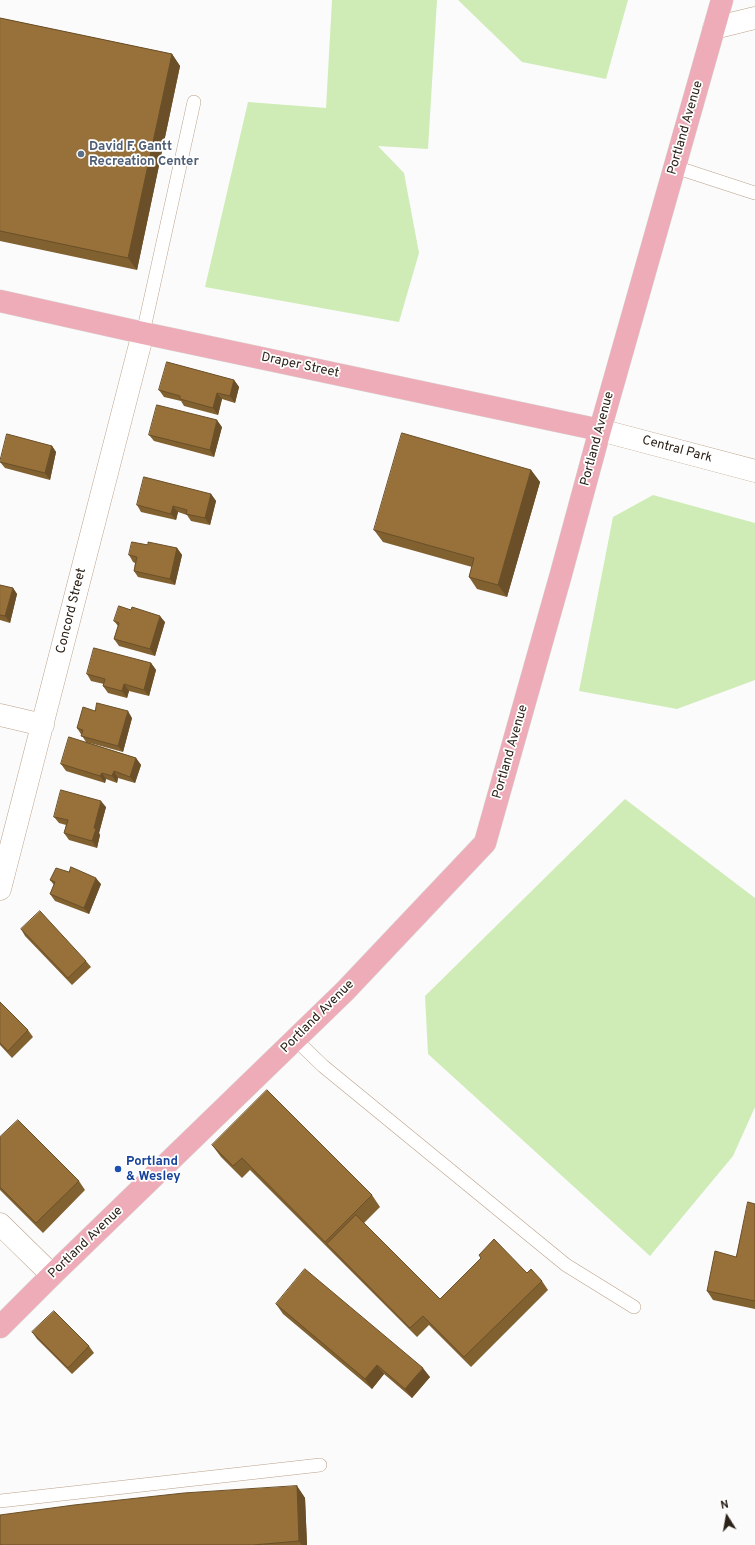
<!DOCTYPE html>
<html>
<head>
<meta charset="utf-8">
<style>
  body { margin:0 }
  #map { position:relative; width:755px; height:1545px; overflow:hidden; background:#fbfbfb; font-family:Overpass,sans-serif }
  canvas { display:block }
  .north { position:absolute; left:707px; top:1497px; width:40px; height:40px; -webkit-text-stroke:3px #fff; paint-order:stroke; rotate:349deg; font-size:11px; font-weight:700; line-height:16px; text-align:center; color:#2c2218 }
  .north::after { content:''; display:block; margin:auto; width:14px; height:18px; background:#2c2218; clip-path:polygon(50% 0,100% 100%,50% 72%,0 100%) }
</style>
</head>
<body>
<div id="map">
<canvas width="755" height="1545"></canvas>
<div class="north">N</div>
</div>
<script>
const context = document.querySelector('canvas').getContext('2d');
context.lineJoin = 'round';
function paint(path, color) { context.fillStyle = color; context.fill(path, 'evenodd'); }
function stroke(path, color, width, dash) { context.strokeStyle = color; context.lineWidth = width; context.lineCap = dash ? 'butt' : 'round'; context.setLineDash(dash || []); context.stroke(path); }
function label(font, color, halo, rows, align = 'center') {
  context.font = font + ' Overpass,sans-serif'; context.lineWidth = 3.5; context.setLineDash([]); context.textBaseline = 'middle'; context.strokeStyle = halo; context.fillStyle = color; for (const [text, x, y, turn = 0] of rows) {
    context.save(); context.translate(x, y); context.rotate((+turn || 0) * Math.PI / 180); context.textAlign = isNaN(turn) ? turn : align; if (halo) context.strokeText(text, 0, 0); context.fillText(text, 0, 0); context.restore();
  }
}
paint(new Path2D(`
  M 332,0 L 437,0 L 428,149 L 378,146 L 404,173 L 419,253 L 399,322 L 205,287 L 248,102 L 326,108 Z
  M 458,0 L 628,0 L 606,79 L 522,62 Z
  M 653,495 L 755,523 L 755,680 L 677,709 L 579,691 L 613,517 Z
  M 625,799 L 755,898 L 755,1107 L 733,1156 L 650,1256 L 428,1054 L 425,996 Z`), '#cfecb7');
const lane = new Path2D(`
  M 675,167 L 755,193
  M 143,333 L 194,102
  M 296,1040 L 323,1066 L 566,1265 L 634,1307
  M 0,1501 L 320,1465`);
const street = new Path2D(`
  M 0,715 L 43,725
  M 0,889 L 143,333
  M 0,1224 L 52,1275`);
const secondary = new Path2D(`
  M 714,28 L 755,18
  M 600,430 L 755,471`);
const primary = new Path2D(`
  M 0,301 L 143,333 L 600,430
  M 0,1327 L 52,1275 L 345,991 L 485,843 L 561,574 L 600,430 L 722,0`);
stroke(lane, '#baa188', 14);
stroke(street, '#baa188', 23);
stroke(secondary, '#baa188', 23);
stroke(primary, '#d9d7d5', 23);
stroke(lane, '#fff', 13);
stroke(street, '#fff', 22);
stroke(secondary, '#fff', 22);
stroke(primary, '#eeacb8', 22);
paint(new Path2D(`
  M 0,18 L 172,54 L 180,66 L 137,270 L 0,241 Z
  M 234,380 L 239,387 L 235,403 L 222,399 L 218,415 L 184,406 L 181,401 L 164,397 L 159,390 Z
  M 222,427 L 214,457 L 154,441 L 149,435 Z
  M 52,446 L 56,452 L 50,480 L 5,468 L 0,462 Z
  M 531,470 L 540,482 L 507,597 L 477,589 L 469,577 L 472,567 L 383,542 L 374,530 Z
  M 211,494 L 216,501 L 210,525 L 191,521 L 187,515 L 178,512 L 176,520 L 141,512 L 137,505 Z
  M 148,545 L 177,548 L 182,555 L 175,585 L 138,577 L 134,571 L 135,563 L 133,562 L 129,555 Z
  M 0,585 L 13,588 L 17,594 L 10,623 L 0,620 Z
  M 114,621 L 165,622 L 155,656 L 119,646 L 114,639 L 118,626 Z
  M 151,663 L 156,670 L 149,696 L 129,691 L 127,698 L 108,693 L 103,686 L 104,684 L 91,681 L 87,674 Z
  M 95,711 L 132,718 L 123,752 L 86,742 L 136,758 L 141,765 L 135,783 L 118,778 L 117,783 L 106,779 L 105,783 L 66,771 L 61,764 L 86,742 L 77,728 Z
  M 106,807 L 99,833 L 100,835 L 97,848 L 69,840 L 64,833 L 66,825 L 59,823 L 54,817 Z
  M 50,880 L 101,884 L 89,914 L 55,901 L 50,894 L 54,885 Z
  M 21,929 L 86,961 L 91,967 L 72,985 L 25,936 Z
  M 0,1002 L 28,1030 L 33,1037 L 12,1058 L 0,1045 Z
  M 0,1137 L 79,1181 L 85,1190 L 43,1233 L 0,1190 Z
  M 212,1145 L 372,1195 L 380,1207 L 364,1223 L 440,1299 L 481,1258 L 479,1255 L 527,1273 L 542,1281 L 548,1290 L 471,1367 L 429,1325 L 417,1337 L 250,1170 L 242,1178 L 221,1157 Z
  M 755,1204 L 755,1309 L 713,1300 L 707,1291 L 736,1257 Z
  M 276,1304 L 430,1377 L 412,1398 L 384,1374 L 372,1389 L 283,1314 Z
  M 32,1332 L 89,1346 L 94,1353 L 72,1374 L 37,1339 Z
  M 297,1486 L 305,1498 L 307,1545 L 0,1545 Z`), '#826131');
paint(new Path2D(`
  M 172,54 L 180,66 L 137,270 L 128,258 Z
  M 234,380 L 239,387 L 235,403 L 230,396 Z
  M 217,393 L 222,399 L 218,415 L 213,408 Z
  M 217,420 L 222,427 L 214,457 L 210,450 Z
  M 52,446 L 56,452 L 50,480 L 45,473 Z
  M 531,470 L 540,482 L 507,597 L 498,585 Z
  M 211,494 L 216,501 L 210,525 L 205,518 Z
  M 173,506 L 178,512 L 176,520 L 171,514 Z
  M 177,548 L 182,555 L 175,585 L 170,579 Z
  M 13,588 L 17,594 L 10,623 L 5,616 Z
  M 160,616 L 165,622 L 155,656 L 150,649 Z
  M 151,663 L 156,670 L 149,696 L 144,690 Z
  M 124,684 L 129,691 L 127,698 L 122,691 Z
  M 128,711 L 132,718 L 123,752 L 118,746 Z
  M 136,758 L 141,765 L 135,783 L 130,777 Z
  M 114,771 L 118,778 L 117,783 L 112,776 Z
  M 102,773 L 106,779 L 105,783 L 100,776 Z
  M 101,801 L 106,807 L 99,833 L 100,835 L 97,848 L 92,841 L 94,828 Z
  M 96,878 L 101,884 L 89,914 L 84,908 Z
  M 377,1365 L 384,1374 L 372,1389 L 365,1379 Z
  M 423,1368 L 430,1377 L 412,1398 L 405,1389 Z
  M 297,1486 L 305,1498 L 307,1545 L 302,1545 L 299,1541 Z`), '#6a4f28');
const building = new Path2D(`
  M 0,18 L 172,54 L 128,258 L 0,231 Z
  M 167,362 L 234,380 L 230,396 L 217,393 L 213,408 L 180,399 L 180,396 L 159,390 Z
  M 157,405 L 217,420 L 210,450 L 149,435 Z
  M 402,433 L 531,470 L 498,585 L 469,577 L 474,558 L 374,530 Z
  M 7,434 L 52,446 L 45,473 L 0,462 Z
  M 144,477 L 211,494 L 205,518 L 186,514 L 187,510 L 173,506 L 171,514 L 137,505 Z
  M 132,542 L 148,545 L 148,542 L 177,548 L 170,579 L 134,571 L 137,557 L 129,555 Z
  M 0,585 L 13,588 L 5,616 L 0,615 Z
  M 119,606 L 131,610 L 132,607 L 160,616 L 150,649 L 114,639 L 119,623 L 114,621 Z
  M 94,648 L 151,663 L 144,690 L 124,684 L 122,691 L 103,686 L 105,679 L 87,674 Z
  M 97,703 L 128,711 L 118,746 L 81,736 L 83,730 L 77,728 L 83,707 L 95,711 Z
  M 69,737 L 136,758 L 130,777 L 114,771 L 112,776 L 102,773 L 100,776 L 61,764 Z
  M 61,790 L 101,801 L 94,828 L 96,829 L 92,841 L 64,833 L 68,820 L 54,817 Z
  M 71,867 L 96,878 L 84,908 L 50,894 L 55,882 L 50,880 L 56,868 L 69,872 Z
  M 40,911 L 86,961 L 68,978 L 21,929 Z
  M 0,1002 L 28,1030 L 8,1051 L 0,1043 Z
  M 267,1090 L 372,1195 L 325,1242 L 242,1158 L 233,1166 L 212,1145 Z
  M 18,1120 L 79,1181 L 36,1223 L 0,1187 L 0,1137 Z
  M 748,1202 L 755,1204 L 755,1301 L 707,1291 L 715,1251 L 736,1257 Z
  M 356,1215 L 440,1299 L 481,1258 L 479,1255 L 494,1239 L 527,1273 L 531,1269 L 542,1281 L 464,1357 L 423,1316 L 410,1328 L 327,1244 Z
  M 305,1269 L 423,1368 L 405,1389 L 377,1365 L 365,1379 L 276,1304 Z
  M 54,1311 L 89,1346 L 68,1368 L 32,1332 Z
  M 297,1486 L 299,1541 L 253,1545 L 0,1545 L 0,1515 L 74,1505 L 184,1493 Z`);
paint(building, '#977139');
stroke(building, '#6a4f28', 1);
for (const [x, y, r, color] of [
  [81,154,4,"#5c6f8a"],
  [118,1169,4,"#1a4fb4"]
]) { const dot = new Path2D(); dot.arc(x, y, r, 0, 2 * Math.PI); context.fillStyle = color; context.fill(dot); stroke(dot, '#fff', 1.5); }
label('13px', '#2c2218', '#fff', [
  ["Portland Avenue",686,128,-74],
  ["Draper Street",300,366,12],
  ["Portland Avenue",598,439,-75],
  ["Central Park",677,450,15],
  ["Concord Street",72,611,-76],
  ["Portland Avenue",511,752,-74],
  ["Portland Avenue",318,1017,-45],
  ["Portland Avenue",86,1243,-44]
]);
label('bold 13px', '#4e5e75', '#fff', [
  ["David F. Gantt",89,147],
  ["Recreation Center",89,162]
], 'left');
label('bold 13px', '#164399', '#fff', [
  ["Portland",126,1162],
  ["& Wesley",126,1177]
], 'left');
</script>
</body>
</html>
